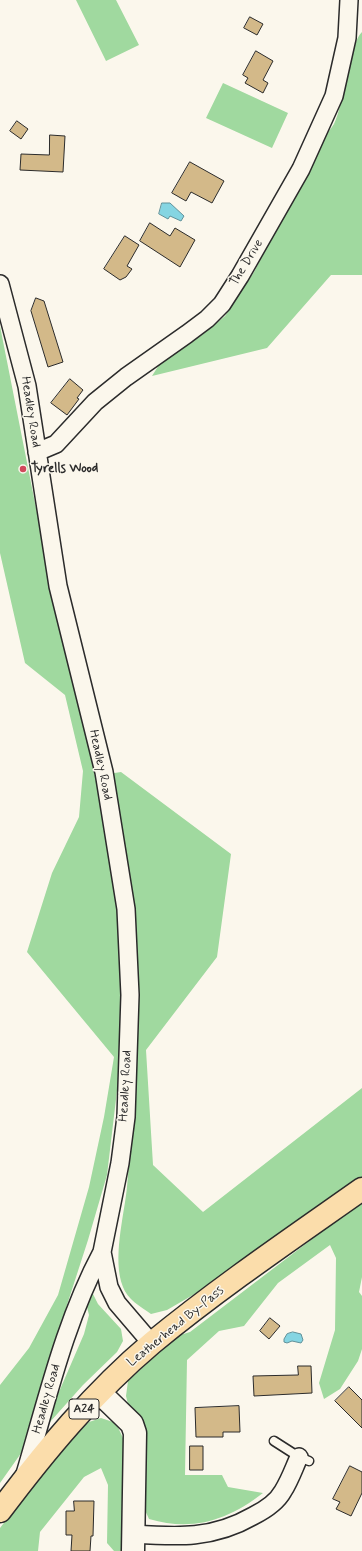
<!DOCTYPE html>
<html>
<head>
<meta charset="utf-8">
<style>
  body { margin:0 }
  canvas { display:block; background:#fbf7ec }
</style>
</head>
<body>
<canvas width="362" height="1551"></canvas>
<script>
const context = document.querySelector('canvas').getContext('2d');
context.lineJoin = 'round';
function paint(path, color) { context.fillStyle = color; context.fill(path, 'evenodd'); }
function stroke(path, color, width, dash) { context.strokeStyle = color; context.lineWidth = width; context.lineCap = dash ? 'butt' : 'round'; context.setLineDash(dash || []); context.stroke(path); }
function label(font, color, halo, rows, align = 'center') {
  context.font = font + ' Mynerve,sans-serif'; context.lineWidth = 3; context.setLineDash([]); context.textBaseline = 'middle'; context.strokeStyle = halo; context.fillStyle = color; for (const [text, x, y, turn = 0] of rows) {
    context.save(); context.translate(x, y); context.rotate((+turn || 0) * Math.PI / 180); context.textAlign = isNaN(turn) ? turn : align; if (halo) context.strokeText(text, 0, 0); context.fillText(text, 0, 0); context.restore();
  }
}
paint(new Path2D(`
  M 76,0 L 116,0 L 139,45 L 106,61 Z
  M 362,32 L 362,275 L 331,275 L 267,348 L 152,376 L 162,360 L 202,335 L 225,316 L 254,272 L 323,139 C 326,134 331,129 334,124 C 344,104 350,42 362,32 Z
  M 223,83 L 288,113 L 272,148 L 206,118 Z
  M 0,326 L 52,589 L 95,776 L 121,772 L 231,854 L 217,957 L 146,1050 L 153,1165 L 203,1212 L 362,1088 L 362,1178 L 205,1288 L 167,1310 L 151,1314 C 141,1307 127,1299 123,1287 C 112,1259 124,1217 127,1187 C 131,1144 133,1100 136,1057 L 121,1057 L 107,1175 L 88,1240 L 66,1308 L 29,1442 L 0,1483 L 0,1385 L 29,1348 L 58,1295 L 89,1187 L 104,1117 L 114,1057 L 27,952 L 52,873 L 79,817 L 83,771 L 65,695 L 25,663 L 0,553 Z
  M 362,1201 L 362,1277 L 359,1292 L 362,1296 L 362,1349 L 358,1361 L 340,1389 L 324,1399 L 319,1383 L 335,1330 L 336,1258 L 330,1245 L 278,1283 L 244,1326 L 219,1331 L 187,1360 L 185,1475 L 222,1475 L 228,1487 L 263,1493 C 228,1520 193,1532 149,1519 L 140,1499 L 129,1408 L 126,1396 L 128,1381 L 177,1336 L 190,1332 Z
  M 93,1294 L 98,1304 L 121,1329 L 123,1341 L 117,1352 L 83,1385 L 50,1422 L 49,1415 L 84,1334 L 89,1315 L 86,1303 L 88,1295 Z
  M 101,1418 L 116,1423 L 129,1451 L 127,1551 L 114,1551 L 107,1543 L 108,1485 L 101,1468 L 84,1477 L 40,1532 L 38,1551 L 0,1551 L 0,1528 L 63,1445 L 89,1422 Z`), '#a0d99f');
const water = new Path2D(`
  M 162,203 L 170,203 L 184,216 L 181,221 L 170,216 L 168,219 L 159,214 Z
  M 293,1332 L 301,1334 L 303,1340 L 301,1343 L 292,1341 L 287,1343 L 284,1342 L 284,1339 L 287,1334 Z`);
paint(water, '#85d5e2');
stroke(water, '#619199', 1);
const building = new Path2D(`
  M 250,17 L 263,24 L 257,35 L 244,28 Z
  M 256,51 L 273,61 L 263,80 L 268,83 L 263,93 L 245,83 L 248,78 L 243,75 Z
  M 17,121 L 28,129 L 21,139 L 10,131 Z
  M 50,135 L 65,136 L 63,172 L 20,170 L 21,154 L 49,155 Z
  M 190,162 L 224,181 L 212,203 L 191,192 L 186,201 L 172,193 Z
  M 150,223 L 170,236 L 175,228 L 195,240 L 180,267 L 140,241 Z
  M 125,236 L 139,245 L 127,266 L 132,269 L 126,277 L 120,280 L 104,269 Z
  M 36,298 L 44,301 L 63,362 L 48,367 L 31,311 Z
  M 70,379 L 83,390 L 77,398 L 79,399 L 67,415 L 51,403 Z
  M 270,1318 L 280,1326 L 269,1339 L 260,1331 Z
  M 298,1366 L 311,1366 L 312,1393 L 254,1396 L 253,1376 L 298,1375 Z
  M 349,1387 L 362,1400 L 362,1428 L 335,1401 Z
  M 239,1406 L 240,1432 L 223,1432 L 223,1437 L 196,1437 L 195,1408 Z
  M 190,1446 L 203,1446 L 203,1470 L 190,1470 Z
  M 350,1466 L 362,1472 L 362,1493 L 351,1516 L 336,1509 L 340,1502 L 333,1499 Z
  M 74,1501 L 94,1501 L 93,1536 L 91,1536 L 90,1551 L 71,1551 L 72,1535 L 66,1535 L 66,1511 L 74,1511 Z`);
paint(building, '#d3b989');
stroke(building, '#2b2b2b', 1);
const lane = new Path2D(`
  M 274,1441 L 299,1457 L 309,1461`);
const street = new Path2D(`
  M 0,284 L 27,386 L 58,586 L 104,772 L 126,909 L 130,995 L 126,1117 L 120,1163 L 102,1252 L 109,1287 L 117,1303 L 152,1344
  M 37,452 L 56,444 L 95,402 L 126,377 L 187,334 L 207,319 L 222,304 L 240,276 L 301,169 L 334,96 L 347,38 L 349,0
  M 25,1474 C 47,1400 65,1321 102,1252
  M 134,1534 C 178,1537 213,1539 253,1516 C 265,1510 277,1502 283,1491 C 290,1480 294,1468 299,1457`);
const secondary = new Path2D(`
  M 100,1393 L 132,1424 L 135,1433 L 133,1551`);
const highway = new Path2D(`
  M 0,1511 C 45,1451 94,1392 152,1343 C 219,1288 291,1239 362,1189`);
stroke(lane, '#2b2b2b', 11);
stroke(street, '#2b2b2b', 20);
stroke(secondary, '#2b2b2b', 25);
stroke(highway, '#2b2b2b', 25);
stroke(lane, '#fbf7ec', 8);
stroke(street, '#fbf7ec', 17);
stroke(secondary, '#fbf7ec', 22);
stroke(highway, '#fbddab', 22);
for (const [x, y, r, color] of [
  [23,469,4,"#d1495b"]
]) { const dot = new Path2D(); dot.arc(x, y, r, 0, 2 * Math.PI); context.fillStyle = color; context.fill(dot); stroke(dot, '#fbf7ec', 1.5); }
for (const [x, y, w] of [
  [84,1409,30]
]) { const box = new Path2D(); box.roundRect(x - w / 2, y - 10, w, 20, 3); context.fillStyle = '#fbf7ec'; context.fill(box); stroke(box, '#2b2b2b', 1); }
label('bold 12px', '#2b2b2b', null, [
  ["A24",84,1409]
]);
label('13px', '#2b2b2b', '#fbf7ec', [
  ["The Drive",247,263,-59],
  ["Headley Road",30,412,81],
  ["Headley Road",100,765,78],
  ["Headley Road",126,1086,-87],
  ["Leatherhead By-Pass",176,1327,-39],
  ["Headley Road",47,1399,-74]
]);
label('bold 13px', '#2b2b2b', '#fbf7ec', [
  ["Tyrells Wood",31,469]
], 'left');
</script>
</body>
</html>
